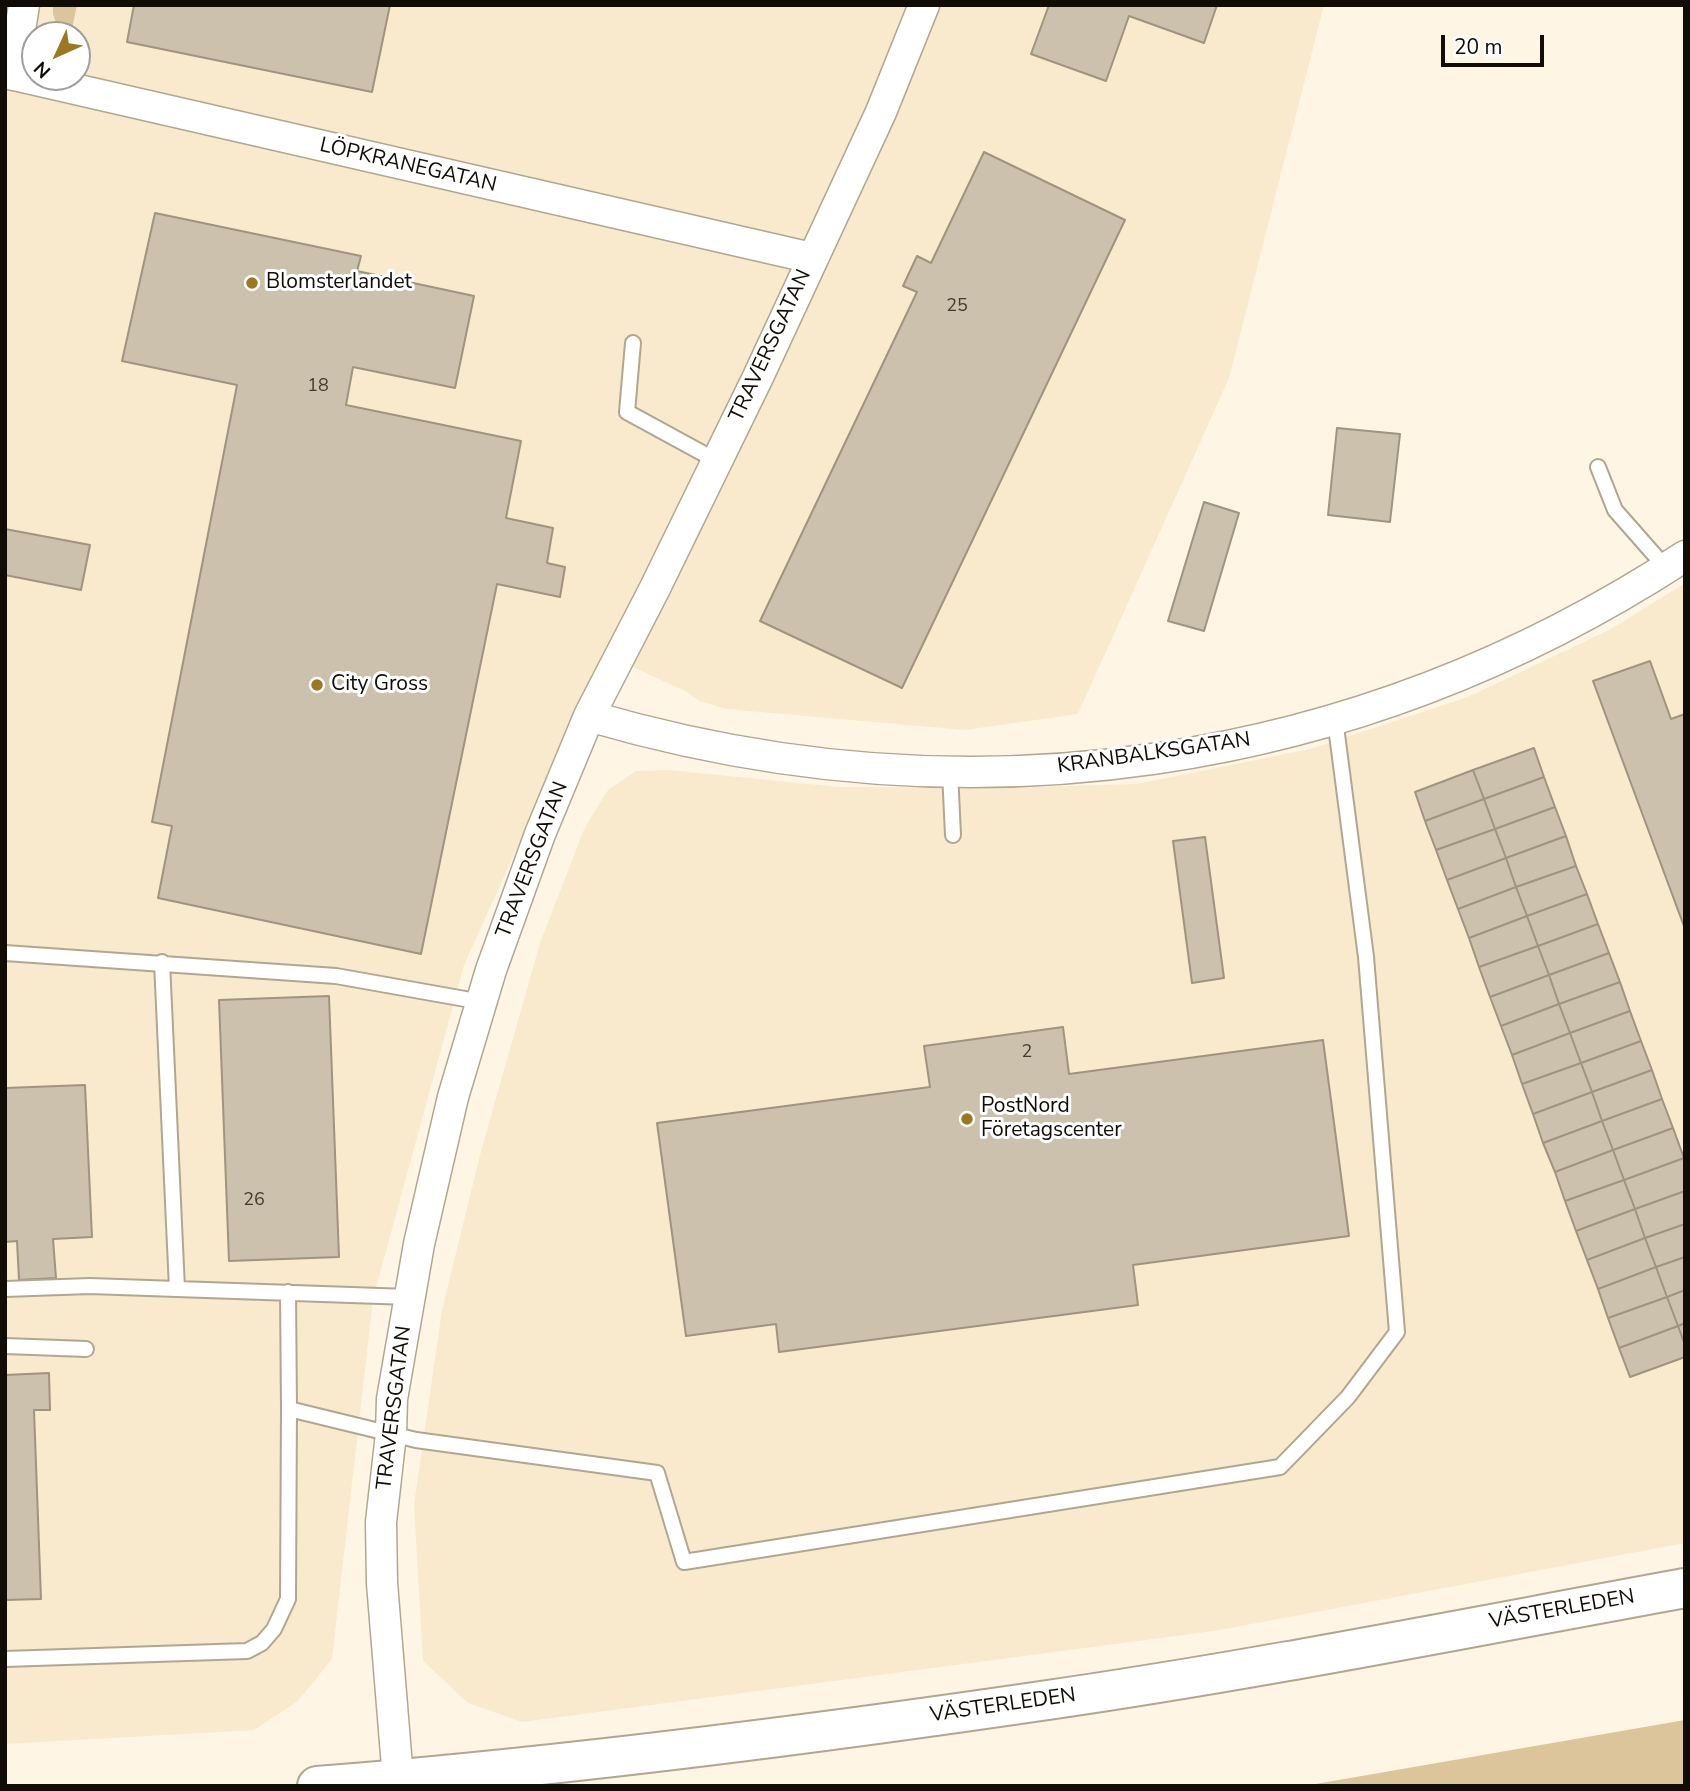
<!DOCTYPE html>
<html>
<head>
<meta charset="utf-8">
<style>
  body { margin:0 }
  #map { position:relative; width:1690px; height:1791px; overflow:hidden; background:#fff5e4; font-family:"Nunito Sans",sans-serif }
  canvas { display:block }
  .frame { position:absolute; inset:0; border:7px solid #110d06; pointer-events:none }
  .north { position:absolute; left:21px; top:21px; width:70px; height:70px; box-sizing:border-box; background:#fff; border:2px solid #a09e9b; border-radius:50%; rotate:225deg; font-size:19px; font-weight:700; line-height:28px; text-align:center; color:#110d06 }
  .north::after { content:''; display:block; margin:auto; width:24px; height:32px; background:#9d7824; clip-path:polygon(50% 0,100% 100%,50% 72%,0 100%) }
  .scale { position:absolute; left:1441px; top:35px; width:103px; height:32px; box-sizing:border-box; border:4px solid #110d06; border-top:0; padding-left:9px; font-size:21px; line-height:24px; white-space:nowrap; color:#110d06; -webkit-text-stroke:5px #fff; paint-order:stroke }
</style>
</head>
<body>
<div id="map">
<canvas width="1690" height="1791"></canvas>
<div class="frame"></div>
<div class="north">N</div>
<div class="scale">20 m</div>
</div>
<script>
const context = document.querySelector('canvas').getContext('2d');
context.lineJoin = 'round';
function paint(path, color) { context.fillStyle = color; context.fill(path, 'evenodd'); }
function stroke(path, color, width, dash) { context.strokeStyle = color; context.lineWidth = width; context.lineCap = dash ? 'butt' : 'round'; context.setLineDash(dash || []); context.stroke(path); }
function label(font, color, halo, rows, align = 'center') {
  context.font = font + ' "Nunito Sans",sans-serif'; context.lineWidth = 6; context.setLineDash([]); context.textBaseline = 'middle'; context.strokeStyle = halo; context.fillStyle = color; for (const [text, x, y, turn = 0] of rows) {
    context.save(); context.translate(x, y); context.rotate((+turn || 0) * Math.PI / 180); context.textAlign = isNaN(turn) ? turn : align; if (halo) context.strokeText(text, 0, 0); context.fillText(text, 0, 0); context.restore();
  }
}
paint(new Path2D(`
  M 5,5 L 1324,5 L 1229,378 L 1078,714 L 965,730 L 726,709 L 700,701 L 685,691 L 605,654 L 464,965 L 373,1299 L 332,1659 L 298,1701 L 254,1730 L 5,1744 ZM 35,35 L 77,35 L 77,77 L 35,77 Z
  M 1685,583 L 1685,1543 L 1214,1631 L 522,1722 L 468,1703 L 423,1661 L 414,1505 L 442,1310 L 480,1155 L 540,943 L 585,827 L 608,790 L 636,771 L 668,770 L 839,787 L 1001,788 L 1137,784 L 1310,749 L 1468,697 L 1611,629 Z`), '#f9eacd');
paint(new Path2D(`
  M 53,5 L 77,5 L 72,29 L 58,28 L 53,14 Z
  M 1685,1720 L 1685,1786 L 1304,1786 Z`), '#dcc59a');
const building = new Path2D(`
  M 134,5 L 390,5 L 372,92 L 127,42 Z
  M 1049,5 L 1217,5 L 1204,43 L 1129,16 L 1106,81 L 1031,54 Z
  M 984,152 L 1125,220 L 902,688 L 760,621 L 917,292 L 903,286 L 917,256 L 931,263 Z
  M 155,213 L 361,256 L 357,271 L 474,296 L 455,388 L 353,367 L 346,405 L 521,441 L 506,518 L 553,528 L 547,563 L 565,567 L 560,597 L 497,584 L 421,954 L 158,898 L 172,826 L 152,822 L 237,385 L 122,361 Z
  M 1337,428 L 1400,434 L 1390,522 L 1328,515 Z
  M 1204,502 L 1239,513 L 1204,631 L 1168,621 Z
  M 5,529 L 90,545 L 81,590 L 5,575 Z
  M 1650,661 L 1671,719 L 1685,714 L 1685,929 L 1593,681 Z
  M 1534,748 L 1544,777 L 1484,799 L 1473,770 Z
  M 1473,770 L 1484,799 L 1425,821 L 1415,792 Z
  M 1544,777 L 1555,807 L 1495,829 L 1484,799 Z
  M 1484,799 L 1495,829 L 1436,850 L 1425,821 Z
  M 1555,807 L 1566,836 L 1506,858 L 1495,829 Z
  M 1495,829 L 1506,858 L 1447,880 L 1436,850 Z
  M 1566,836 L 1576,866 L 1516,887 L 1506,858 Z
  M 1205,837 L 1224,978 L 1192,983 L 1173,841 Z
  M 1506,858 L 1516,887 L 1458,909 L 1447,880 Z
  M 1576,866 L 1587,894 L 1527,916 L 1516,887 Z
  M 1516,887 L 1527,916 L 1469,938 L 1458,909 Z
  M 1587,894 L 1598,924 L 1538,946 L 1527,916 Z
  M 1527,916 L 1538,946 L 1479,967 L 1469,938 Z
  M 1598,924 L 1609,953 L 1549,975 L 1538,946 Z
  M 1538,946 L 1549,975 L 1490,997 L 1479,967 Z
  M 1609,953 L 1620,982 L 1559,1004 L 1549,975 Z
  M 1549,975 L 1559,1004 L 1501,1026 L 1490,997 Z
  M 1620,982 L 1630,1011 L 1570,1033 L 1559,1004 Z
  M 329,996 L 339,1257 L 229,1261 L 219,1000 Z
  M 1559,1004 L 1570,1033 L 1512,1055 L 1501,1026 Z
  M 1630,1011 L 1641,1041 L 1581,1063 L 1570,1033 Z
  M 1063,1027 L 1069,1074 L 1323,1040 L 1349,1236 L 1133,1265 L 1138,1305 L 779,1352 L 776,1324 L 686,1336 L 657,1123 L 930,1087 L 924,1046 Z
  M 1570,1033 L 1581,1063 L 1522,1084 L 1512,1055 Z
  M 1641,1041 L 1652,1070 L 1592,1092 L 1581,1063 Z
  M 1581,1063 L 1592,1092 L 1533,1114 L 1522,1084 Z
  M 1652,1070 L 1662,1099 L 1602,1121 L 1592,1092 Z
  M 85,1085 L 92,1237 L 53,1239 L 56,1278 L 19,1280 L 17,1241 L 5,1242 L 5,1088 Z
  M 1592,1092 L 1602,1121 L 1543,1143 L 1533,1114 Z
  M 1662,1099 L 1673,1128 L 1613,1150 L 1602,1121 Z
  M 1602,1121 L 1613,1150 L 1555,1172 L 1543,1143 Z
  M 1673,1128 L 1684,1158 L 1624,1180 L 1613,1150 Z
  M 1613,1150 L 1624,1180 L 1565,1201 L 1555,1172 Z
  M 1684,1158 L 1685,1191 L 1635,1209 L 1624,1180 Z
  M 1624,1180 L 1635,1209 L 1576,1231 L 1565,1201 Z
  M 1685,1191 L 1685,1224 L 1645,1238 L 1635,1209 Z
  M 1635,1209 L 1645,1238 L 1587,1260 L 1576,1231 Z
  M 1685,1224 L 1685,1257 L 1656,1267 L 1645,1238 Z
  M 1645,1238 L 1656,1267 L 1598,1289 L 1587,1260 Z
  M 1685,1257 L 1685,1290 L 1667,1297 L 1656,1267 Z
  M 1656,1267 L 1667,1297 L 1608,1318 L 1598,1289 Z
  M 1685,1290 L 1685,1323 L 1678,1326 L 1667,1297 Z
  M 1667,1297 L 1678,1326 L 1619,1348 L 1608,1318 Z
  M 1685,1323 L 1685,1345 L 1678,1326 Z
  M 1678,1326 L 1685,1345 L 1685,1357 L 1630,1377 L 1619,1348 Z
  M 49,1373 L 50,1410 L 34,1410 L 41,1599 L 5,1600 L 5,1375 Z`);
paint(building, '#ccc1ac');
stroke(building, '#9e947f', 2);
const lane = new Path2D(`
  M 633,343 L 627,412 L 717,461
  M 1598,467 L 1615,510 L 1666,568
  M 950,772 L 953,835
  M 5,953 L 336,976 L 482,1002
  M 162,962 L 177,1289
  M 5,1289 L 90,1286 L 409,1297
  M 288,1292 L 289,1409
  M 5,1346 L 86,1349
  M 5,1659 L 247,1651 L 262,1643 L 274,1629 L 288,1599 L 289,1409 L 416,1440 L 657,1473 L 684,1562 L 1280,1467 L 1348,1397 L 1397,1332 L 1366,957 L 1335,719`);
const street = new Path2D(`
  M 5,73 L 812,258
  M 13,75 L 24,5
  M 589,716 C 968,827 1354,772 1685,556
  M 398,1779 L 382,1583 L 381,1522 L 391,1434 L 392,1399 L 419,1244 L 453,1097 L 491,970 L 540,834 L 589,716 L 654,590 L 758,377 L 881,112 L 924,5`);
const secondary = new Path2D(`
  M 317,1786 C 559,1767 801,1736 1041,1701 C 1257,1670 1471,1627 1685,1588`);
stroke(lane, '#b1a691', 18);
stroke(street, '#b1a691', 33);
stroke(secondary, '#b1a691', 42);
stroke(lane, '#fff', 14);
stroke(street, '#fff', 30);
stroke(secondary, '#fff', 38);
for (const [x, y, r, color] of [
  [252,283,7,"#9d7824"],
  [317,685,7,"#9d7824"],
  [967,1119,7,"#9d7824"]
]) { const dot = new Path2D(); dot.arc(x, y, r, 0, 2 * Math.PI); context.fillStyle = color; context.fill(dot); stroke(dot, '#fff', 2.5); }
label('18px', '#403a30', null, [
  ["25",957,307],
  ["18",318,387],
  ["2",1027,1053],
  ["26",254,1201]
]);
label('21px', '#110d06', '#fff', [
  ["LÖPKRANEGATAN",408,166,13],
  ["TRAVERSGATAN",771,346,-65],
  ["KRANBALKSGATAN",1154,754,-8],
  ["TRAVERSGATAN",533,860,-69],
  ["TRAVERSGATAN",395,1408,-83],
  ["VÄSTERLEDEN",1562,1610,-10],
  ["VÄSTERLEDEN",1003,1706,-8]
]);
label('21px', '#110d06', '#fff', [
  ["Blomsterlandet",266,283],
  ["City Gross",331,685],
  ["PostNord",981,1107],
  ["Företagscenter",981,1131]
], 'left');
</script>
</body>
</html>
